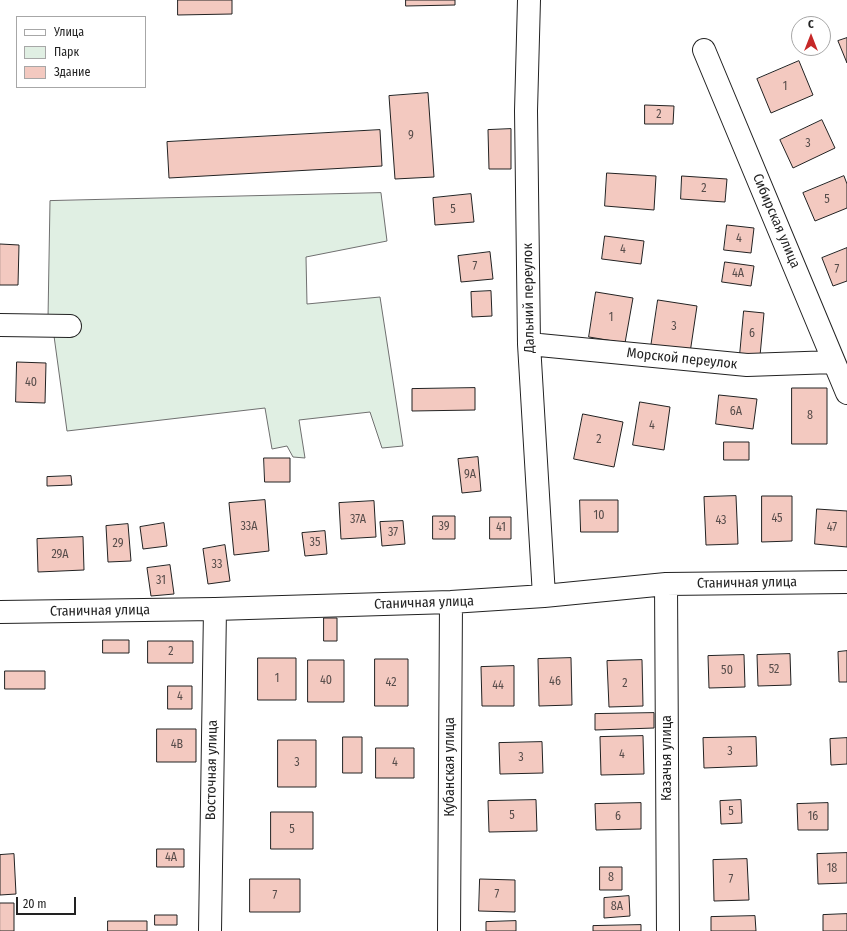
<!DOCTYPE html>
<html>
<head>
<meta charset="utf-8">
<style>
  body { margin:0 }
  #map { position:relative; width:847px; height:931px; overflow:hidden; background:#fff; font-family:"Fira Sans Condensed",sans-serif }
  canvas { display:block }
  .legend { position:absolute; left:16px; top:16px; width:130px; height:72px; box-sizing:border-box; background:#fff; border:1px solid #a7a7a7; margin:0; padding:5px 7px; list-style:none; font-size:12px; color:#222 }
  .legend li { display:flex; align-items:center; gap:8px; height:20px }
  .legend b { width:20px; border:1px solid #a7a7a7 }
  .north { position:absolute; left:791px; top:16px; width:40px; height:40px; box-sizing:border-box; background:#fff; border:1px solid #a7a7a7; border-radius:50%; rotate:0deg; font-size:11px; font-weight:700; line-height:16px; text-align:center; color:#222 }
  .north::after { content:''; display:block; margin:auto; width:14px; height:18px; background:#c62828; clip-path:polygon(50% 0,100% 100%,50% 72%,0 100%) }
  .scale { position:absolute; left:16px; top:897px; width:60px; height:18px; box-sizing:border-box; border:2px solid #222; border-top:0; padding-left:5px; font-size:12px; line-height:14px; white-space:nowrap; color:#222; -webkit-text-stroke:3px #fff; paint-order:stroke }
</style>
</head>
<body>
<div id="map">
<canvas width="847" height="931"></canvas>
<ul class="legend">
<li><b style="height:5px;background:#fff"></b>Улица</li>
<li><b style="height:11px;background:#e0efe3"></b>Парк</li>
<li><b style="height:11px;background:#f3c9c0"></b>Здание</li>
</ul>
<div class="north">С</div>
<div class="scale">20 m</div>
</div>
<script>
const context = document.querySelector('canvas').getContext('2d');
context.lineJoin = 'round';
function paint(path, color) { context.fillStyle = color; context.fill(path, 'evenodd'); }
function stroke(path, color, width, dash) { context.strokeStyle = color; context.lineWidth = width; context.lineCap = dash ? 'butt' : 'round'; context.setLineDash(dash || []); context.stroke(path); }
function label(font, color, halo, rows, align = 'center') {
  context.font = font + ' "Fira Sans Condensed",sans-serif'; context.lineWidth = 3; context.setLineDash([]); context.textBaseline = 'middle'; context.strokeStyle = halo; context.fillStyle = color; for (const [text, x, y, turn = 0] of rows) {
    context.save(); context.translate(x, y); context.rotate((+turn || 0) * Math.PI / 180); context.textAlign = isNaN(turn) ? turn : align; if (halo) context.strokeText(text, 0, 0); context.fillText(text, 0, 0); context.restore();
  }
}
const green = new Path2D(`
  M 381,193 L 387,241 L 306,257 L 307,304 L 380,297 L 403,446 L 382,448 L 370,412 L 299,420 L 305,458 L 293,457 L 287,446 L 272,449 L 265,408 L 67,431 L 54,336 L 81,325 L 48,318 L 50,201 Z`);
paint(green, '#e0efe3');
stroke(green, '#6f6f6f', 1);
const building = new Path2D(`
  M 178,0 L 232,0 L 232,14 L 178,15 Z
  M 406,0 L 455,0 L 455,5 L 406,6 Z
  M 847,38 L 847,63 L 838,41 Z
  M 799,61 L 813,95 L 771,113 L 757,79 Z
  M 428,93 L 434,177 L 395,179 L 389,96 Z
  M 645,105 L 674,106 L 673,124 L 645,124 Z
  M 822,120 L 835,148 L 793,168 L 780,140 Z
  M 511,129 L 511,169 L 489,169 L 488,130 Z
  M 380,130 L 382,166 L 169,178 L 167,142 Z
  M 607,173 L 656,176 L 654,210 L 605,206 Z
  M 682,176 L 727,179 L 725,202 L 681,199 Z
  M 844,176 L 847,184 L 847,208 L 815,221 L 803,193 Z
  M 471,194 L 474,222 L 435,225 L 433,198 Z
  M 727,225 L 754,228 L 751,253 L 724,250 Z
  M 605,236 L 644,241 L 641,264 L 602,259 Z
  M 0,244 L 19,245 L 18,285 L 0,285 Z
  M 847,248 L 847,281 L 833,286 L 822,258 Z
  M 490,252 L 493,279 L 461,282 L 458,256 Z
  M 725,262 L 754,266 L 751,286 L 722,282 Z
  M 491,291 L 492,316 L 472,317 L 471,292 Z
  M 596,292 L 633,298 L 625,343 L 589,337 Z
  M 658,300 L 697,306 L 690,353 L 651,347 Z
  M 744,311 L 764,313 L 760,356 L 740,355 Z
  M 17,362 L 46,363 L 45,403 L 16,402 Z
  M 475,388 L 475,410 L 412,411 L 412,389 Z
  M 792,388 L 827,388 L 827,444 L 792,444 Z
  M 719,395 L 757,399 L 753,429 L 716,424 Z
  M 640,402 L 670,407 L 664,450 L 633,445 Z
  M 583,414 L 623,422 L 614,467 L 574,459 Z
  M 724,442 L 749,442 L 749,460 L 724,460 Z
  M 478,457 L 481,491 L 462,493 L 458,459 Z
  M 264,458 L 290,458 L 290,482 L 265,482 Z
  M 71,476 L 72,485 L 47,486 L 47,477 Z
  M 736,496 L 738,544 L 706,545 L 704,497 Z
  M 762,496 L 792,496 L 792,541 L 762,542 Z
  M 265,500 L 269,551 L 234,555 L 229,503 Z
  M 580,500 L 618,500 L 618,532 L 581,532 Z
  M 374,501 L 376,537 L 341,539 L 339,503 Z
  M 817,509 L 847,511 L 847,547 L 815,544 Z
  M 433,516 L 455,516 L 455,539 L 433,539 Z
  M 490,517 L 511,517 L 511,539 L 490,539 Z
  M 403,521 L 405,544 L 382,546 L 380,522 Z
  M 164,523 L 167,546 L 143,549 L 140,527 Z
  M 128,524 L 131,561 L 108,562 L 106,526 Z
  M 325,531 L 327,554 L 305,556 L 302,533 Z
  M 83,537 L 84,570 L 38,572 L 37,539 Z
  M 225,545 L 230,581 L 208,584 L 203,549 Z
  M 170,565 L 174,594 L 151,596 L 147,568 Z
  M 324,618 L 337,618 L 337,641 L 324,641 Z
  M 103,640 L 129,640 L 129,653 L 103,653 Z
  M 148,641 L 193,641 L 193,663 L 148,663 Z
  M 847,651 L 847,682 L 839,682 L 838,652 Z
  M 790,654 L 791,685 L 758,686 L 757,655 Z
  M 744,655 L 745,687 L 709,688 L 708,656 Z
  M 258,658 L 296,658 L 296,700 L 258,700 Z
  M 571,658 L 572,705 L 539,706 L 538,659 Z
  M 375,659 L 408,659 L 408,706 L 375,706 Z
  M 308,660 L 344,660 L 344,702 L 308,702 Z
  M 642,660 L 643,706 L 609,707 L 607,661 Z
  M 514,666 L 514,706 L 482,706 L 481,667 Z
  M 5,671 L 45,671 L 45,689 L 5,689 Z
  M 168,686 L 192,686 L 192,709 L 168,709 Z
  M 654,713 L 654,728 L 595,730 L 595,714 Z
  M 157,729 L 196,729 L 196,762 L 157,762 Z
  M 643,736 L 644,774 L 601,775 L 600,737 Z
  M 343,737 L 362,737 L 362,773 L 343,773 Z
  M 756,737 L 757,766 L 704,768 L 703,738 Z
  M 847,738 L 847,764 L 831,765 L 830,739 Z
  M 278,740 L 316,740 L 316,787 L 278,787 Z
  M 542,742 L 543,773 L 500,774 L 499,743 Z
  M 376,748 L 414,748 L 414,778 L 376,778 Z
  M 536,800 L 537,831 L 489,832 L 488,801 Z
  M 741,800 L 742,823 L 721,824 L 720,801 Z
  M 641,803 L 641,829 L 596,830 L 595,804 Z
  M 828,803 L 828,830 L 798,830 L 797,804 Z
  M 271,812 L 313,812 L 313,849 L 271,849 Z
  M 157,849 L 184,849 L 184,867 L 157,867 Z
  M 847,853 L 847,883 L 818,884 L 817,854 Z
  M 14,854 L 16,894 L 0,895 L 0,855 Z
  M 747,859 L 749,900 L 714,901 L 713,860 Z
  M 600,867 L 622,867 L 622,890 L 600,890 Z
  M 250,879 L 300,879 L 300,912 L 250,912 Z
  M 480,879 L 515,880 L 515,912 L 479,911 Z
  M 629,896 L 630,916 L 604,918 L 604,898 Z
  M 0,903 L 14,903 L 14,931 L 0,931 Z
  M 847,914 L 847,931 L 823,931 L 823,915 Z
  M 155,915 L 177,915 L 177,925 L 155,925 Z
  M 755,916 L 756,931 L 711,931 L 711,917 Z
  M 108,921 L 147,921 L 147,931 L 108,931 Z
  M 516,921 L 516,931 L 486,931 L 486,922 Z
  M 641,925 L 641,931 L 593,931 L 593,926 Z`);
paint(building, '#f3c9c0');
stroke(building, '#222', 1);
const minor = new Path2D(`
  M 529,0 L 526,111 L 529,344 L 544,596
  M 704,50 L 847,393
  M 0,325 L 70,326
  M 529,344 L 747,365 L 834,362
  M 666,584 L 668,931
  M 0,612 L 215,609 L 451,602 L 544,596 L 666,584 L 847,582
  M 210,931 L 215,609
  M 449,931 L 451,602`);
stroke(minor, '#222', 24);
stroke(minor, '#fff', 22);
label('12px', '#564c4a', null, [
  ["1",785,87],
  ["2",659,115],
  ["9",411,136],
  ["3",808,144],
  ["2",704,189],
  ["5",827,200],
  ["5",453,210],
  ["4",739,239],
  ["4",623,250],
  ["7",475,267],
  ["7",837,270],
  ["4А",738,274],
  ["1",611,318],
  ["3",674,327],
  ["6",752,334],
  ["40",31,383],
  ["6А",736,412],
  ["8",810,416],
  ["4",652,426],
  ["2",599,440],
  ["9А",470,475],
  ["10",599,516],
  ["45",777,519],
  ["37А",358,520],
  ["43",721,521],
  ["33А",249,527],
  ["39",444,527],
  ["41",501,528],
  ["47",832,528],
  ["37",393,533],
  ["35",315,543],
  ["29",118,544],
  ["29А",60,555],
  ["33",217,565],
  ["31",161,581],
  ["2",171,652],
  ["52",774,670],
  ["50",727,671],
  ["1",277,679],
  ["40",326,681],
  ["46",555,682],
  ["42",391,683],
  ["2",625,684],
  ["44",498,686],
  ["4",180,697],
  ["4В",177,745],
  ["3",730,752],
  ["4",622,755],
  ["3",521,758],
  ["3",297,763],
  ["4",395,763],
  ["5",731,812],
  ["5",512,816],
  ["6",618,817],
  ["16",813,817],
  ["5",292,830],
  ["4А",171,858],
  ["18",832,869],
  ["8",611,878],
  ["7",731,880],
  ["7",497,895],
  ["7",275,896],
  ["8А",617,907]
]);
label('14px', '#222', '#fff', [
  ["Сибирская улица",776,221,67],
  ["Дальний переулок",529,298,-91],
  ["Морской переулок",682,359,6],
  ["Станичная улица",747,583,-1],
  ["Станичная улица",424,603,-2],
  ["Станичная улица",100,611,-1],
  ["Казачья улица",667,758,-90],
  ["Кубанская улица",450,767,-90],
  ["Восточная улица",212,770,-89]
]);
</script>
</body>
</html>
